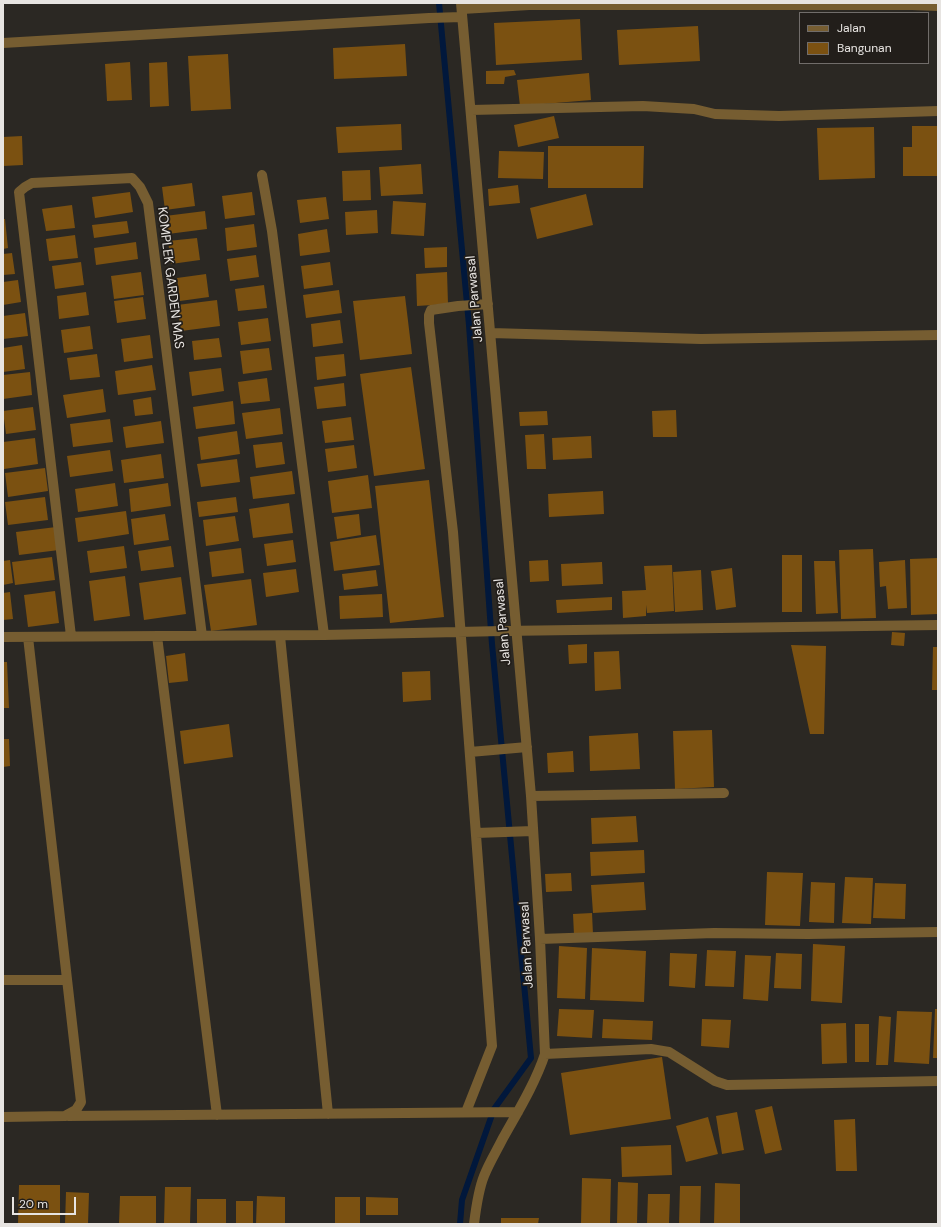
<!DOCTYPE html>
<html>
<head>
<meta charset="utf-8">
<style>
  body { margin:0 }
  #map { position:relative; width:941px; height:1227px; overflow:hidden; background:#2b2823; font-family:"DM Sans",sans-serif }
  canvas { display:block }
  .frame { position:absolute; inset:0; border:4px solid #e7e4e1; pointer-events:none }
  .legend { position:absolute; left:799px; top:12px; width:130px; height:52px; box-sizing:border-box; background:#221e1a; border:1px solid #716d6a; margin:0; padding:5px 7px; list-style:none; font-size:12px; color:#e7e4e1 }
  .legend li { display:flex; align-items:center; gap:8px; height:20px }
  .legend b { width:20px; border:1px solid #716d6a }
  .scale { position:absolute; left:12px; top:1197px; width:64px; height:18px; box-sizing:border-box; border:2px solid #e7e4e1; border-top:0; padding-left:5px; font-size:12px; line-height:14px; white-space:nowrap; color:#e7e4e1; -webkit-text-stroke:3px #221e1a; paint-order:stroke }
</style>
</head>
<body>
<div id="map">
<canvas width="941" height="1227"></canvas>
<div class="frame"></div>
<ul class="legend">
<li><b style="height:5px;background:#765d31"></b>Jalan</li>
<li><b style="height:11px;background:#7b5111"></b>Bangunan</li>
</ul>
<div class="scale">20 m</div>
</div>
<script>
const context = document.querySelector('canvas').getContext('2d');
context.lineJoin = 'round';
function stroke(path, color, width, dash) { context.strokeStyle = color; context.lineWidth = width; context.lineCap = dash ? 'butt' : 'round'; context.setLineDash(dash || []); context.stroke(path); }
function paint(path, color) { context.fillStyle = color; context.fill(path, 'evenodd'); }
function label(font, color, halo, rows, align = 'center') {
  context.font = font + ' "DM Sans",sans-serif'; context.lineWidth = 3.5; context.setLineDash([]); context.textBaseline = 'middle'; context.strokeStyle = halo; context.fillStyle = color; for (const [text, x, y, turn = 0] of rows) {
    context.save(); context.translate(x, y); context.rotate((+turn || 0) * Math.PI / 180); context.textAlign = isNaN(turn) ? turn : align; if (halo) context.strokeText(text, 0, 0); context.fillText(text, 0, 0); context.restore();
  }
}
stroke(new Path2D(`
  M 439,3 L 469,325 L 492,644 L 531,1058 L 494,1109 L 462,1200 L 460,1224`), '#01183c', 6);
paint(new Path2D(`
  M 580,19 L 582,60 L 496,65 L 494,23 Z
  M 698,26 L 700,61 L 619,65 L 617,30 Z
  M 405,44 L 407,76 L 334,79 L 333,48 Z
  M 228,54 L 231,109 L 191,111 L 188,56 Z
  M 130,62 L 132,100 L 107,101 L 105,64 Z
  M 167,62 L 169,106 L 150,107 L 149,63 Z
  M 514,70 L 516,75 L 505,77 L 504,84 L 486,84 L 486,71 Z
  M 589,73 L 591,100 L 520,106 L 517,80 Z
  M 554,116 L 559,138 L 518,147 L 514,125 Z
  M 401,124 L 402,150 L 338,153 L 336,127 Z
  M 912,126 L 938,126 L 938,176 L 903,176 L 903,147 L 912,147 Z
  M 874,127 L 875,178 L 819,180 L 817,128 Z
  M 22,136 L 23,165 L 3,166 L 3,137 Z
  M 548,146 L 644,146 L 643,188 L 548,188 Z
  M 499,151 L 544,152 L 543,179 L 498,178 Z
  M 421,164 L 423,194 L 381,196 L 379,167 Z
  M 370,170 L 371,200 L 343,201 L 342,171 Z
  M 192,183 L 195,206 L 165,210 L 162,187 Z
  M 518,185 L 520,203 L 489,206 L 488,189 Z
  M 130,192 L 133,212 L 95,218 L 92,197 Z
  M 252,192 L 255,215 L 225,219 L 222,196 Z
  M 586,194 L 593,225 L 537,239 L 530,208 Z
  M 326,197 L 329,219 L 300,223 L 297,200 Z
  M 393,201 L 426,203 L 424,236 L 391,234 Z
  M 72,205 L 75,228 L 46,231 L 42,209 Z
  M 377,210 L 378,233 L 346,235 L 345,212 Z
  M 205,211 L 207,229 L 168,234 L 165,216 Z
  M 3,219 L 5,219 L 8,248 L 3,249 Z
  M 127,221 L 129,233 L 94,238 L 92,225 Z
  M 254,224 L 257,247 L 227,251 L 225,228 Z
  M 327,229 L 330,252 L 300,256 L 298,234 Z
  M 75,235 L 78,258 L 49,261 L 46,239 Z
  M 197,238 L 200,260 L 171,264 L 168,241 Z
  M 136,242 L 138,259 L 96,265 L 94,248 Z
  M 447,247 L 447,267 L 425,268 L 424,248 Z
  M 12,253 L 15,274 L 3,275 L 3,254 Z
  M 256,255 L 259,277 L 230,281 L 227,259 Z
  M 81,262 L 84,285 L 55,289 L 52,266 Z
  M 330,262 L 333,285 L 304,289 L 301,266 Z
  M 141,272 L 144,295 L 114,299 L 111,276 Z
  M 447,272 L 448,304 L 417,306 L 416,274 Z
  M 206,274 L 209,297 L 180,301 L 177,278 Z
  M 18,280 L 21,302 L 3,305 L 3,282 Z
  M 264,285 L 267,308 L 238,311 L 235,289 Z
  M 339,290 L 342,313 L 306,318 L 303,295 Z
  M 86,292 L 89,315 L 59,319 L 57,296 Z
  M 405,296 L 412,354 L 360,360 L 353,301 Z
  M 143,297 L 146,319 L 117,323 L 114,301 Z
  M 217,300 L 220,326 L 181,331 L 177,305 Z
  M 25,313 L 28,336 L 3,339 L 3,316 Z
  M 268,318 L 271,341 L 241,345 L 238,322 Z
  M 340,320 L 343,343 L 313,347 L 311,324 Z
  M 90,326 L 93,349 L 64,353 L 61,330 Z
  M 150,335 L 153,358 L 124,362 L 121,339 Z
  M 219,338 L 222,357 L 194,360 L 192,341 Z
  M 22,345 L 25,369 L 3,372 L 3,348 Z
  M 269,348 L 272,370 L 243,374 L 240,351 Z
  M 97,354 L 100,377 L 70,380 L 67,358 Z
  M 344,354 L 346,376 L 317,380 L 315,357 Z
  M 152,365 L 156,390 L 118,395 L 115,371 Z
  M 411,367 L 425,469 L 374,476 L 360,374 Z
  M 221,368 L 224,391 L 192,396 L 189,372 Z
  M 30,372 L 32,395 L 3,399 L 3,375 Z
  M 267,378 L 270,401 L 241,404 L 238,382 Z
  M 344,383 L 346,406 L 317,409 L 314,387 Z
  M 103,389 L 106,412 L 67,418 L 63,395 Z
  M 151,397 L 153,414 L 135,416 L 133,400 Z
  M 233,401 L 235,424 L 196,429 L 193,407 Z
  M 33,407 L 36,430 L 6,434 L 3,411 Z
  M 280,408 L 283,434 L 246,439 L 242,413 Z
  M 676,410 L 677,437 L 653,437 L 652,411 Z
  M 547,411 L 548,425 L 520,426 L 519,412 Z
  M 351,417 L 354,440 L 325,443 L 322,421 Z
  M 110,419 L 113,442 L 73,447 L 70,424 Z
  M 161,421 L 164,443 L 126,448 L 123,427 Z
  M 237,431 L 240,454 L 201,460 L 198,437 Z
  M 544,434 L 546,469 L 527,469 L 525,435 Z
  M 591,436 L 592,458 L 553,460 L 552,438 Z
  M 35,438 L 38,464 L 4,469 L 3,442 Z
  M 282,442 L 285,464 L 256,468 L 253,445 Z
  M 354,445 L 357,468 L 328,472 L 325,449 Z
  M 110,450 L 113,471 L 70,477 L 67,456 Z
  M 161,454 L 164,478 L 124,483 L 121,460 Z
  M 237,459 L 240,482 L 201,487 L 197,464 Z
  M 45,468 L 48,491 L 8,497 L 5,473 Z
  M 292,471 L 295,494 L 253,499 L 250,477 Z
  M 368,475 L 372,508 L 332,513 L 328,481 Z
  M 429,480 L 444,617 L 390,623 L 375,486 Z
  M 115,483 L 118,506 L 78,512 L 75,489 Z
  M 168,483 L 171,506 L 131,512 L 129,489 Z
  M 603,491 L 604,514 L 549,517 L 548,494 Z
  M 45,497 L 48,520 L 8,525 L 5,502 Z
  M 236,497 L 238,512 L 199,517 L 197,502 Z
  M 289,503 L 293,533 L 253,538 L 249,509 Z
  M 126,511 L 129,534 L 78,542 L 75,518 Z
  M 165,514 L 169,540 L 134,545 L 131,519 Z
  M 359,514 L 361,535 L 337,539 L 334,517 Z
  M 235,516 L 239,541 L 206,546 L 203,520 Z
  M 56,527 L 59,550 L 19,555 L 16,532 Z
  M 376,535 L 380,565 L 334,571 L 330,542 Z
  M 293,540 L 296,562 L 267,566 L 264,544 Z
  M 124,546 L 127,568 L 90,573 L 87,551 Z
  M 171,546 L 174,567 L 141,571 L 138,551 Z
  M 241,548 L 244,573 L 212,577 L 209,552 Z
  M 873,549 L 876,618 L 841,619 L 839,550 Z
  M 782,555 L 802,555 L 802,612 L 782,612 Z
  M 52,557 L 55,580 L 15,585 L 12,562 Z
  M 938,558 L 938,614 L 911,615 L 910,559 Z
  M 10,560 L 13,583 L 3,585 L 3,561 Z
  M 548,560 L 549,581 L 530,582 L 529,561 Z
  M 905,560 L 907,608 L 888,609 L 886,586 L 880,587 L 879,562 Z
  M 814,561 L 835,561 L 838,613 L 816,614 Z
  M 602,562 L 603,584 L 562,586 L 561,564 Z
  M 672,565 L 674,611 L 647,613 L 646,605 L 646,616 L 623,618 L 622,591 L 646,590 L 644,566 Z
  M 732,568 L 736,607 L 716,610 L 711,571 Z
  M 296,569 L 299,592 L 266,597 L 263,573 Z
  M 376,570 L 378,586 L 344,590 L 342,574 Z
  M 701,570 L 703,610 L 675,612 L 673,572 Z
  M 125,576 L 130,616 L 94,621 L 89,581 Z
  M 181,577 L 186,614 L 144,620 L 139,583 Z
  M 251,579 L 257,625 L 211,631 L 204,585 Z
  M 55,591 L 59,623 L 28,627 L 24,595 Z
  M 10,592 L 13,619 L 3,620 L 3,593 Z
  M 382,594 L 383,617 L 340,619 L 339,596 Z
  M 612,597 L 612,610 L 557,613 L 556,600 Z
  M 892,632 L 905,633 L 904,646 L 891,645 Z
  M 587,644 L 587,663 L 569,664 L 568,645 Z
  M 791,645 L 826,646 L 824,734 L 810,734 Z
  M 933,647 L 938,647 L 938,690 L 932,690 Z
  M 619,651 L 621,689 L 595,691 L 594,652 Z
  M 185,653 L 188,681 L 169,683 L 166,656 Z
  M 3,662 L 7,662 L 9,708 L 3,708 Z
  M 430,671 L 431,700 L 403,702 L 402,672 Z
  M 229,724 L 233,757 L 184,764 L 180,731 Z
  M 712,730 L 714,787 L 675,789 L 673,731 Z
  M 638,733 L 640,769 L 590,771 L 589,736 Z
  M 3,739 L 9,739 L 10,766 L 3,767 Z
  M 573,751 L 574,772 L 548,773 L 547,753 Z
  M 636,816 L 638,842 L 592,844 L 591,818 Z
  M 644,850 L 645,873 L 591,876 L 590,852 Z
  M 767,872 L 803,873 L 800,926 L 765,925 Z
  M 571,873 L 572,891 L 546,892 L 545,874 Z
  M 845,877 L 873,878 L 871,924 L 842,923 Z
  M 644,882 L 646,910 L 593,913 L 591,885 Z
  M 811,882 L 835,883 L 834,923 L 809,922 Z
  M 875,883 L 906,884 L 905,919 L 873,918 Z
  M 592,913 L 593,934 L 574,935 L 573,914 Z
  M 813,944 L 845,946 L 842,1003 L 811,1001 Z
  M 559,946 L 587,948 L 585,999 L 557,998 Z
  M 592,948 L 646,951 L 644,1002 L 590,1000 Z
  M 707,950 L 736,951 L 734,987 L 705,986 Z
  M 670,953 L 697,954 L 695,988 L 669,986 Z
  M 776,953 L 802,954 L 801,989 L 774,988 Z
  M 745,955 L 771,956 L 768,1001 L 743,999 Z
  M 559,1009 L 594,1010 L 592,1038 L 557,1036 Z
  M 935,1009 L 938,1009 L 938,1058 L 933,1058 Z
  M 897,1011 L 932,1012 L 929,1064 L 894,1062 Z
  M 879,1016 L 891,1017 L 888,1065 L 876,1065 Z
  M 603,1019 L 653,1021 L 652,1040 L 602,1038 Z
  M 702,1019 L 731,1020 L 729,1048 L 701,1046 Z
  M 846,1023 L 847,1063 L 822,1064 L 821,1024 Z
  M 855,1024 L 869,1024 L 869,1062 L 855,1062 Z
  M 662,1057 L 671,1119 L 570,1135 L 561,1073 Z
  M 772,1106 L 782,1150 L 765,1154 L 755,1110 Z
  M 737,1112 L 744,1150 L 722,1154 L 716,1116 Z
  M 708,1117 L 718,1154 L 686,1162 L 676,1126 Z
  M 855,1119 L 857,1171 L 836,1171 L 834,1120 Z
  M 671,1145 L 672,1175 L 622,1177 L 621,1147 Z
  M 582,1178 L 611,1179 L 610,1224 L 581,1224 Z
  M 618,1182 L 638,1183 L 637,1224 L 617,1224 Z
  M 715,1183 L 740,1184 L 740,1224 L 714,1224 Z
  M 19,1185 L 60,1185 L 60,1224 L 18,1224 Z
  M 680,1186 L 701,1186 L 700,1224 L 679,1224 Z
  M 165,1187 L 191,1187 L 190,1224 L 164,1224 Z
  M 66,1192 L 89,1193 L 88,1224 L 65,1224 Z
  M 648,1194 L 670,1194 L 669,1224 L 647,1224 Z
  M 120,1196 L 156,1196 L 156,1224 L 119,1224 Z
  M 257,1196 L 285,1197 L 285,1224 L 256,1224 Z
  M 335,1197 L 360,1197 L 360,1224 L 335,1224 Z
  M 366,1197 L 398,1198 L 398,1215 L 366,1215 Z
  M 197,1199 L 226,1199 L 226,1224 L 197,1224 Z
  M 236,1201 L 253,1201 L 253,1224 L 236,1224 Z
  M 501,1218 L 539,1218 L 538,1224 L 501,1224 Z`), '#7b5111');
stroke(new Path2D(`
  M 461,3 L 531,796 L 540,939 L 545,1054 C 535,1084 517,1113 502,1140 C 496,1152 489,1163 484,1176 C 478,1191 476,1208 474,1224
  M 462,9 L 529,5 L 912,5 L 938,6
  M 3,43 L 429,18 L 462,17
  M 471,110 L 643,106 L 694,109 L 715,114 L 779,116 L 938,111
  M 262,175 L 272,231 L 324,635
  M 491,333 L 701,339 L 938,335
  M 71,636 L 19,192 L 25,187 L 32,183 L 132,178 L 140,187 L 148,203 L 202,636
  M 157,636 L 217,1115
  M 280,636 L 328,1114
  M 3,637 L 324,635 L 502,631 L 938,625
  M 470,752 L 527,747
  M 531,796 L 724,793
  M 476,833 L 533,831
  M 540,939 L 714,933 L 808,934 L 938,932
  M 3,980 L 67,980
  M 545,1054 L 651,1049 L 669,1052 L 715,1081 L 727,1085 L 938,1081
  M 466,1112 L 492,1046 L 453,532 L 429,323 L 429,315 L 431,310 L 458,306 L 488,304
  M 68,1116 L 518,1112
  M 3,1117 L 65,1116 L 76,1110 L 81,1102 L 28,637`), '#765d31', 10);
label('13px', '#e7e4e1', '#221e1a', [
  ["KOMPLEK GARDEN MAS",170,278,83],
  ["Jalan Parwasal",475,299,-95],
  ["Jalan Parwasal",503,622,-95],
  ["Jalan Parwasal",527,945,-93]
]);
</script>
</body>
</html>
